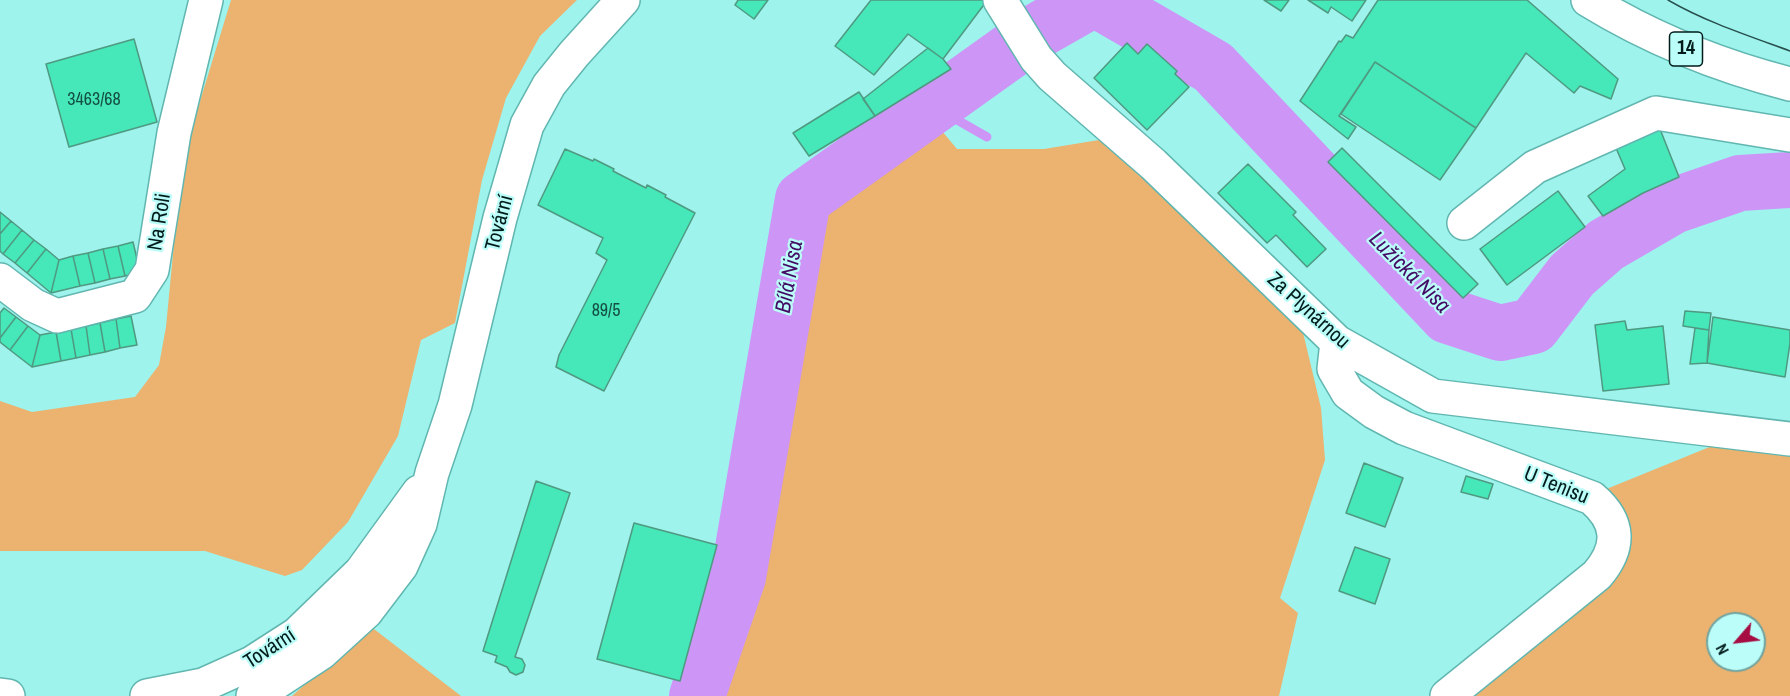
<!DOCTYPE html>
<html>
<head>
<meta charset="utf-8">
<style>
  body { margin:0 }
  #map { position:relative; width:1790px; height:696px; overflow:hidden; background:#9ef3ed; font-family:"Archivo Narrow",sans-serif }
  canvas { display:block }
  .north { position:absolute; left:1706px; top:612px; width:60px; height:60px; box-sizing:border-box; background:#bbfdf8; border:2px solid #71a3a0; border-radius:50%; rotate:242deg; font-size:16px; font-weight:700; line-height:24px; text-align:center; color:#021c1b }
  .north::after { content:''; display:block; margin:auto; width:21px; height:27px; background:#a50d43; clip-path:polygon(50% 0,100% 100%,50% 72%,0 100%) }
</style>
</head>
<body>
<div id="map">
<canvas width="1790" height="696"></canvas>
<div class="north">N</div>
</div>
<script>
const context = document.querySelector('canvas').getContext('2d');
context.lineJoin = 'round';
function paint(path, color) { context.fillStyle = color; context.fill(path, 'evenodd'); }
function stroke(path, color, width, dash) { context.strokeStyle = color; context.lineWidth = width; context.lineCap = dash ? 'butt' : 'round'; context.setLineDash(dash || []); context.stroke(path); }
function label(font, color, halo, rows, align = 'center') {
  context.font = font + ' "Archivo Narrow",sans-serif'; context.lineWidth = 4.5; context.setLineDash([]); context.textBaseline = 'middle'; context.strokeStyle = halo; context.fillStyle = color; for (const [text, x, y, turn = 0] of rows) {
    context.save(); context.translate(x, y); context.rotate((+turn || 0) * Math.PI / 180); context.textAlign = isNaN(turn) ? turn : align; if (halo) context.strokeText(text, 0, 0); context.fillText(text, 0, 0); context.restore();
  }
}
paint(new Path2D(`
  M 231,0 L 577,0 L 540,36 L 506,98 L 482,180 L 455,323 L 421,340 L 398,436 L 348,522 L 302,570 L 285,576 L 205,551 L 0,551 L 0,401 L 32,412 L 135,397 L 159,365 L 166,327 L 182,160 Z
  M 931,118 L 957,149 L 1044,149 L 1099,140 L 1250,270 L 1301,324 L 1321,408 L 1325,460 L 1280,598 L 1298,613 L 1279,696 L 720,696 L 781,468 L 815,207 Z
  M 1712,446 L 1790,454 L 1790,696 L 1462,696 L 1476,684 L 1577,614 L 1623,567 L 1625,516 L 1604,490 ZM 1718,624 L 1754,624 L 1754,660 L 1718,660 Z
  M 370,626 L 461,696 L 292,696 Z`), '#ecb26f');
stroke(new Path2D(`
  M 948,94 L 952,117 L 987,137`), '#cd95f6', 9);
stroke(new Path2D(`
  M 1097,0 L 1213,67 L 1448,316 L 1500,333 L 1533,326 L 1572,275 L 1606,245 L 1673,206 L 1740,183 L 1790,180
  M 697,696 L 738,577 L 803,199 L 1041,29 L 1092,0`), '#cd95f6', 56);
const building = new Path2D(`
  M 738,0 L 768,0 L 754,19 L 735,5 Z
  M 871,0 L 983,0 L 986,2 L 943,59 L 908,34 L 874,75 L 835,46 Z
  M 1264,0 L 1289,0 L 1281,11 Z
  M 1308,0 L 1366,0 L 1352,21 L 1331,7 L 1328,13 Z
  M 1378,0 L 1527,0 L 1618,79 L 1611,99 L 1580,86 L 1574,93 L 1526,53 L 1476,128 L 1375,62 L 1339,116 L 1356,127 L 1348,139 L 1300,101 L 1339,41 L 1341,42 L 1346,35 L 1353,38 Z
  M 134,39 L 157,122 L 69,147 L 46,64 Z
  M 1127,43 L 1138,54 L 1147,44 L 1177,71 L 1175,74 L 1189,87 L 1147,130 L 1094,78 Z
  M 928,48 L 943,59 L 951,69 L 875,116 L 863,99 Z
  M 1375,62 L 1476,128 L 1440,180 L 1341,114 Z
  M 859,92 L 875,116 L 809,156 L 793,133 Z
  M 1660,129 L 1679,177 L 1643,193 L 1603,216 L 1588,196 L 1625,169 L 1616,148 Z
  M 1342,148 L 1478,284 L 1463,298 L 1328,162 Z
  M 565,149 L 593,161 L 594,159 L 614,169 L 613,171 L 646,188 L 647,185 L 666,195 L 665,197 L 695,213 L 604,391 L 556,367 L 559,355 L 607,260 L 596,253 L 603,238 L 538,205 Z
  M 1248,164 L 1296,212 L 1293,215 L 1326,249 L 1307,267 L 1276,235 L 1267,243 L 1218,193 Z
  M 1558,191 L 1585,227 L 1507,285 L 1480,249 Z
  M 0,212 L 11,221 L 0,234 Z
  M 11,221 L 22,230 L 3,254 L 0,251 L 0,234 Z
  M 22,230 L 34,240 L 15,263 L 3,254 Z
  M 34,240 L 46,249 L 27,273 L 15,263 Z
  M 133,242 L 140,272 L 125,276 L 118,246 Z
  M 118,246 L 125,276 L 110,279 L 103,249 Z
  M 46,249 L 59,260 L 51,293 L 27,273 Z
  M 103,249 L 110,279 L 95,283 L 88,253 Z
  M 88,253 L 95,283 L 80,286 L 73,256 Z
  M 73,256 L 80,286 L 51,293 L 59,260 Z
  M 4,308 L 16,317 L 0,338 L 0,313 Z
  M 1685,311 L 1711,313 L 1709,330 L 1683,326 Z
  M 131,316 L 137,345 L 120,348 L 116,319 Z
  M 16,317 L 28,326 L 10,350 L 0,342 L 0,338 Z
  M 1713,317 L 1790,330 L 1790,343 L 1785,377 L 1707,363 Z
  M 116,319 L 120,348 L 105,352 L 100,323 Z
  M 1625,321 L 1627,330 L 1663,326 L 1669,384 L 1603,391 L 1595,325 Z
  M 100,323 L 105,352 L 90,355 L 86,326 Z
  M 28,326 L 40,335 L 32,367 L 10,350 Z
  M 86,326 L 90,355 L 76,358 L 71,329 Z
  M 1695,328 L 1709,330 L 1707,363 L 1690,364 Z
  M 71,329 L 76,358 L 61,361 L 56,332 Z
  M 56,332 L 61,361 L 32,367 L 40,335 Z
  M 1364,463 L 1403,478 L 1385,527 L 1346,513 Z
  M 1466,476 L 1493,484 L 1488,499 L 1461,492 Z
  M 536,481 L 570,493 L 515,657 L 522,659 L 525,665 L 523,672 L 516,675 L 510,672 L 507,667 L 495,662 L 497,656 L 483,651 Z
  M 634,523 L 717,545 L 680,681 L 597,659 Z
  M 1355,547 L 1390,559 L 1375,604 L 1339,591 Z`);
paint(building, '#46e7b9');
stroke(building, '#4f9980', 1.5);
const minor = new Path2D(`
  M 1000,0 L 1036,58 L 1052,76 L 1153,164 L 1337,342 L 1433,396 L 1790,439
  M 1464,223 L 1535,167 L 1656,113 L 1790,135
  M 0,280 L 33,305 L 57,316 L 135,296 L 152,270 L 174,133 L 206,0
  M 1337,342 L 1334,369 L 1348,393 L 1374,412 L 1404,428 L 1592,498 C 1620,522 1621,547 1597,575 L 1447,696
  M 0,695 L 8,696
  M 147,696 L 203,685 L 252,663 L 297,634 L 361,572 L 419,492
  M 253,696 L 263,691 L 321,653 L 366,612 L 401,566 L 420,524 L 432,473 L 455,405 L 500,218 L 527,125 L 549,85 L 574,54 L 623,0`);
const major = new Path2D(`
  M 1588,0 C 1650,38 1719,66 1790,84`);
stroke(minor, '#61b6b0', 36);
stroke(major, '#61b6b0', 36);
stroke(minor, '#fff', 33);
stroke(major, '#fff', 33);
stroke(new Path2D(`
  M 1668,0 C 1706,22 1749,36 1790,51`), '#274f4d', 1.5);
label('18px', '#134f42', null, [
  ["3463/68",94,100],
  ["89/5",606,311]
]);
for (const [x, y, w] of [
  [1686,49,33]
]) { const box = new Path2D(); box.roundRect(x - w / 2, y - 17, w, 34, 4.5); context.fillStyle = '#bbfdf8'; context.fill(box); stroke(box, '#021c1b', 1.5); }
label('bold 20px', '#021c1b', null, [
  ["14",1686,49]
]);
label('21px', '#021c1b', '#bbfdf8', [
  ["Na Roli",160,222,-81],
  ["Tovární",500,223,-75],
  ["Za Plynárnou",1308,311,42],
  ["U Tenisu",1556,486,22],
  ["Tovární",270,649,-33]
]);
label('italic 22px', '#440a63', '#bbfdf8', [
  ["Lužická Nisa",1409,273,45],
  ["Bílá Nisa",790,277,-80]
]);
</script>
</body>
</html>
